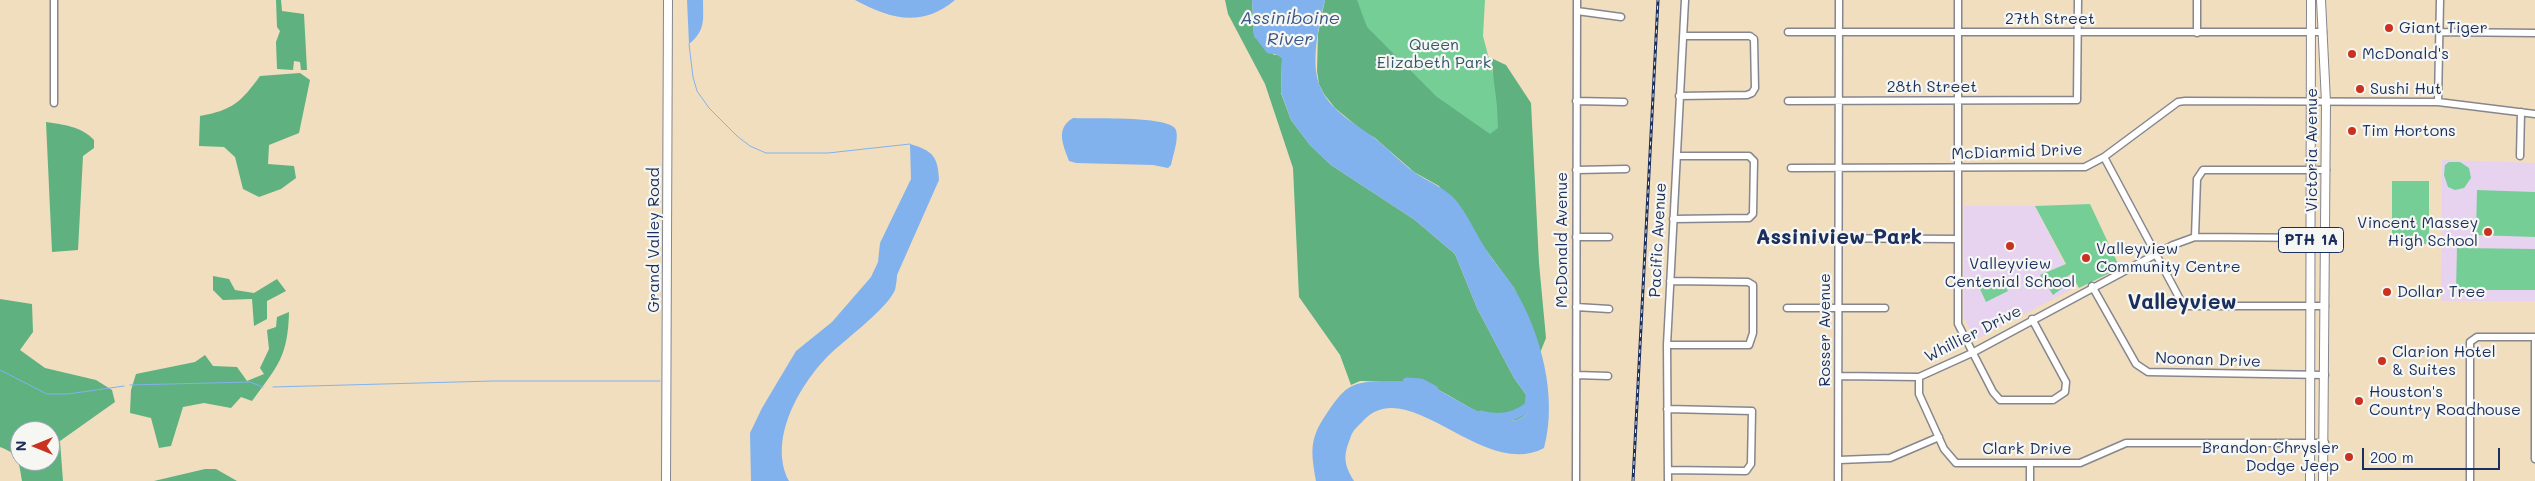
<!DOCTYPE html>
<html>
<head>
<meta charset="utf-8">
<style>
  body { margin:0 }
  #map { position:relative; width:2535px; height:481px; overflow:hidden; background:#f0debf; font-family:Mali,sans-serif }
  canvas { display:block }
  .north { position:absolute; left:10px; top:421px; width:50px; height:50px; box-sizing:border-box; background:#f6f6f2; border:1px solid #9ea6b7; border-radius:50%; rotate:270deg; font-size:14px; font-weight:700; line-height:20px; text-align:center; color:#1b2f5e }
  .north::after { content:''; display:block; margin:auto; width:18px; height:22px; background:#c8321e; clip-path:polygon(50% 0,100% 100%,50% 72%,0 100%) }
  .scale { position:absolute; left:2362px; top:448px; width:138px; height:22px; box-sizing:border-box; border:2px solid #1b2f5e; border-top:0; padding-left:6px; font-size:15px; line-height:18px; white-space:nowrap; color:#1b2f5e; -webkit-text-stroke:4px #f6f6f2; paint-order:stroke }
</style>
</head>
<body>
<div id="map">
<canvas width="2535" height="481"></canvas>
<div class="north">N</div>
<div class="scale">200 m</div>
</div>
<script>
const context = document.querySelector('canvas').getContext('2d');
context.lineJoin = 'round';
function paint(path, color) { context.fillStyle = color; context.fill(path, 'evenodd'); }
function stroke(path, color, width, dash) { context.strokeStyle = color; context.lineWidth = width; context.lineCap = dash ? 'butt' : 'round'; context.setLineDash(dash || []); context.stroke(path); }
function label(font, color, halo, rows, align = 'center') {
  context.font = font + ' Mali,sans-serif'; context.lineWidth = 4.5; context.setLineDash([]); context.textBaseline = 'middle'; context.strokeStyle = halo; context.fillStyle = color; for (const [text, x, y, turn = 0] of rows) {
    context.save(); context.translate(x, y); context.rotate((+turn || 0) * Math.PI / 180); context.textAlign = isNaN(turn) ? turn : align; if (halo) context.strokeText(text, 0, 0); context.fillText(text, 0, 0); context.restore();
  }
}
paint(new Path2D(`
  M 2442,160 L 2535,163 L 2535,301 L 2441,301 Z
  M 1964,206 L 2035,206 L 2076,287 L 1975,340 L 1964,318 Z`), '#e7d2ef');
paint(new Path2D(`
  M 1325,0 L 1485,0 L 1483,36 L 1518,170 Z
  M 2449,162 L 2460,162 L 2469,168 L 2471,178 L 2464,188 L 2455,190 L 2448,187 L 2444,175 L 2445,165 Z
  M 2392,181 L 2429,181 L 2429,244 L 2392,244 Z
  M 2477,190 L 2535,192 L 2535,237 L 2476,235 Z
  M 2090,204 L 2120,268 L 2079,288 L 2071,274 L 2065,278 L 2068,284 L 2053,295 L 2040,275 L 2066,264 L 2035,206 Z
  M 2457,248 L 2535,249 L 2535,290 L 2456,290 Z
  M 2001,278 L 2008,291 L 1986,302 L 1980,289 Z`), '#74ce96');
paint(new Path2D(`
  M 276,0 L 281,0 L 282,11 L 304,14 L 307,70 L 301,70 L 300,62 L 294,61 L 293,70 L 277,69 L 276,42 L 280,31 L 277,27 Z
  M 1225,0 L 1252,0 L 1254,36 L 1274,55 L 1278,55 L 1282,58 L 1281,93 L 1291,120 L 1310,145 L 1331,165 L 1415,220 L 1455,254 L 1477,308 L 1514,378 L 1527,396 L 1529,411 C 1506,441 1455,394 1429,386 C 1416,381 1377,382 1360,381 L 1351,385 L 1340,355 L 1299,297 L 1293,168 L 1265,84 L 1228,14 Z
  M 1325,0 L 1357,0 L 1367,27 L 1437,97 L 1490,134 L 1498,128 L 1497,106 L 1491,58 L 1506,65 L 1531,103 L 1539,263 L 1546,338 L 1540,353 L 1531,326 L 1514,288 L 1439,186 L 1414,172 L 1375,138 L 1363,131 L 1335,108 L 1324,94 L 1319,84 L 1317,71 L 1318,34 Z
  M 300,73 L 310,80 L 299,133 L 269,145 L 268,164 L 294,166 L 296,178 L 281,189 L 259,197 L 243,189 L 235,157 L 224,147 L 199,146 L 200,116 C 233,110 241,102 260,76 Z
  M 46,122 C 64,125 81,126 94,140 L 94,148 L 83,156 L 78,250 L 52,252 Z
  M 213,276 L 229,279 L 235,290 L 254,293 L 277,279 L 286,291 L 267,301 L 267,319 L 254,326 L 252,299 L 223,300 L 213,290 Z
  M 0,299 L 32,304 L 33,332 L 20,350 L 45,368 L 96,380 L 112,390 L 115,402 L 60,441 L 63,481 L 22,481 C 19,462 19,454 0,447 ZM 20,431 L 50,431 L 50,461 L 20,461 Z
  M 289,312 C 288,357 277,367 252,401 L 241,397 L 231,408 L 204,403 L 183,407 L 171,446 L 159,448 L 151,418 L 130,413 L 131,390 L 136,374 L 195,362 L 205,355 L 213,366 L 237,367 L 247,381 L 264,374 L 260,368 L 269,349 L 267,330 L 276,327 L 277,317 Z
  M 205,469 L 216,469 L 237,481 L 154,481 Z`), '#5fb17f');
paint(new Path2D(`
  M 687,0 L 703,0 C 703,20 706,30 689,44 Z
  M 855,0 L 955,0 C 921,28 891,19 855,0 Z
  M 1252,0 L 1325,0 C 1319,23 1310,64 1320,86 C 1330,112 1357,124 1377,140 C 1390,150 1401,163 1414,172 C 1427,181 1441,186 1453,197 C 1465,209 1477,236 1487,251 C 1495,264 1506,275 1514,288 C 1541,333 1558,397 1544,448 C 1483,481 1408,372 1363,421 C 1357,427 1352,431 1350,439 C 1343,456 1344,465 1354,481 L 1316,481 C 1310,448 1310,437 1329,410 C 1346,385 1353,382 1382,381 C 1398,381 1412,380 1427,385 C 1452,393 1508,441 1529,411 L 1527,396 L 1514,378 L 1477,308 L 1455,254 L 1415,220 L 1331,165 L 1310,145 L 1291,120 L 1281,92 L 1282,58 L 1278,55 L 1267,53 L 1254,36 Z
  M 1073,118 C 1089,119 1171,115 1176,130 C 1179,139 1173,155 1171,165 L 1168,168 L 1153,165 L 1076,163 L 1069,161 C 1063,144 1055,129 1073,118 Z
  M 910,144 C 933,151 938,156 939,180 L 897,275 C 897,279 896,285 895,290 C 886,310 844,340 827,357 C 798,387 768,441 789,481 L 751,481 L 750,433 L 762,408 L 796,351 L 832,322 L 871,277 L 878,262 L 880,243 L 911,179 Z`), '#82b2ed');
stroke(new Path2D(`
  M 689,44 L 693,77 L 697,91 L 709,108 L 737,136 L 750,146 L 766,153 L 828,153 L 910,144
  M 0,370 L 47,394 L 68,394 L 124,386
  M 130,385 L 250,382 L 263,387
  M 273,387 L 493,381 L 660,381`), '#82b2ed', 1);
stroke(new Path2D(`
  M 1407,382 L 1421,383 L 1434,390
  M 1481,415 C 1499,420 1515,418 1529,406 L 1530,396`), '#82b2ed', 9);
const minor = new Path2D(`
  M 1958,0 L 1958,324 L 1993,392 L 2000,400 L 2053,400 L 2065,392 L 2066,382 L 2032,319
  M 1577,11 L 1621,17
  M 1788,32 L 2323,32
  M 2439,32 L 2535,33
  M 2197,33 L 2197,0
  M 1679,96 L 1747,95 L 1752,93 L 1755,88 L 1754,39 L 1750,36 L 1683,36
  M 1576,101 L 1624,102
  M 1788,101 L 2077,100 L 2078,0
  M 2438,102 L 2440,0
  M 54,103 L 54,0
  M 2520,156 L 2521,112
  M 2104,157 L 2182,303 L 2188,306 L 2325,306
  M 1791,168 L 2085,167 L 2104,157 L 2178,102 L 2185,101 L 2438,102 L 2535,114
  M 1576,170 L 1626,169
  M 1673,219 L 1749,218 L 1753,214 L 1754,161 L 1749,156 L 1677,156
  M 1576,237 L 1609,237
  M 2195,237 L 2197,179 L 2203,170 L 2326,170
  M 1789,238 L 1958,239
  M 2092,286 L 2136,364 L 2148,372 L 2325,375
  M 1576,307 L 1609,309
  M 1787,308 L 1885,308
  M 2535,337 L 2535,459
  M 1667,345 L 1749,345 L 1753,333 L 1753,285 L 1748,282 L 1670,281
  M 1576,375 L 1608,376
  M 1839,376 L 1919,377 L 1972,353 L 2173,245 L 2195,237 L 2325,238
  M 1919,377 L 1919,394 L 1944,449 L 1956,463 L 2080,463 L 2126,443 L 2325,443
  M 1667,409 L 1752,411 L 1751,464 L 1746,471 L 1668,470
  M 1839,460 L 1890,458 L 1939,437
  M 2030,464 L 2030,481
  M 1576,481 L 1577,0
  M 1668,481 L 1667,345 L 1685,0
  M 1838,481 L 1839,0
  M 2470,481 L 2470,342 L 2477,337 L 2535,337`);
const major = new Path2D(`
  M 2321,0 L 2326,102 L 2323,481
  M 666,481 L 668,0
  M 2310,481 L 2311,0`);
stroke(minor, '#86868e', 9);
stroke(major, '#86868e', 10);
stroke(minor, '#fff', 6);
stroke(major, '#fff', 8);
const rail = new Path2D(`
  M 1633,481 L 1658,0`);
stroke(rail, '#1b2f5e', 3);
stroke(rail, '#f6f6f2', 1, [4]);
for (const [x, y, r, color] of [
  [2389,28,5,"#c8321e"],
  [2352,54,5,"#c8321e"],
  [2360,89,5,"#c8321e"],
  [2352,131,5,"#c8321e"],
  [2488,232,5,"#c8321e"],
  [2010,246,5,"#c8321e"],
  [2086,258,5,"#c8321e"],
  [2387,292,5,"#c8321e"],
  [2382,361,5,"#c8321e"],
  [2359,401,5,"#c8321e"],
  [2349,457,5,"#c8321e"]
]) { const dot = new Path2D(); dot.arc(x, y, r, 0, 2 * Math.PI); context.fillStyle = color; context.fill(dot); stroke(dot, '#f6f6f2', 2); }
for (const [x, y, w] of [
  [2311,240,65]
]) { const box = new Path2D(); box.roundRect(x - w / 2, y - 12.5, w, 25, 4); context.fillStyle = '#f6f6f2'; context.fill(box); stroke(box, '#1b2f5e', 1); }
label('bold 15px', '#1b2f5e', null, [
  ["PTH 1A",2311,240]
]);
label('16px', '#1b2f5e', '#f6f6f2', [
  ["27th Street",2050,19],
  ["28th Street",1932,87],
  ["Victoria Avenue",2312,150,-90],
  ["McDiarmid Drive",2017,152,-2],
  ["Grand Valley Road",654,240,-90],
  ["McDonald Avenue",1562,240,-90],
  ["Pacific Avenue",1658,240,-87],
  ["Rosser Avenue",1825,330,-90],
  ["Whillier Drive",1973,334,-27],
  ["Noonan Drive",2208,360,2],
  ["Clark Drive",2027,449]
]);
label('16px', '#1b2f5e', '#f6f6f2', [
  ["Giant Tiger",2399,28],
  ["McDonald's",2362,54],
  ["Sushi Hut",2370,89],
  ["Tim Hortons",2362,131],
  ["Vincent Massey",2478,223,"right"],
  ["High School",2478,241,"right"],
  ["Valleyview",2096,249],
  ["Community Centre",2096,267],
  ["Valleyview",2010,264,"center"],
  ["Centenial School",2010,282,"center"],
  ["Dollar Tree",2397,292],
  ["Clarion Hotel",2392,352],
  ["& Suites",2392,370],
  ["Houston's",2369,392],
  ["Country Roadhouse",2369,410],
  ["Brandon Chrysler",2339,448,"right"],
  ["Dodge Jeep",2339,466,"right"]
], 'left');
label('16px', '#31576c', '#f6f6f2', [
  ["Queen",1434,45],
  ["Elizabeth Park",1434,63]
]);
label('italic 18px', '#3a5689', '#f6f6f2', [
  ["Assiniboine",1290,18],
  ["River",1290,39]
]);
label('bold 21px', '#1b2f5e', '#f6f6f2', [
  ["Assiniview Park",1839,238],
  ["Valleyview",2182,303]
]);
</script>
</body>
</html>
